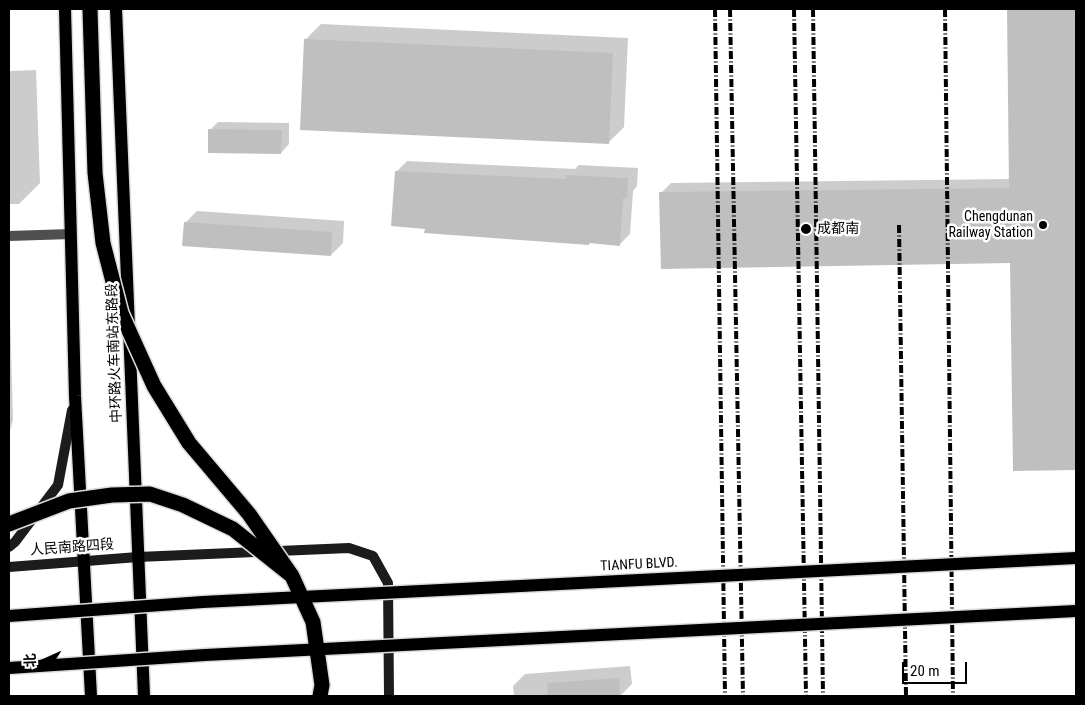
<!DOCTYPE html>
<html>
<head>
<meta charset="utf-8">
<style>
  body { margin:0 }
  #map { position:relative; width:1085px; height:705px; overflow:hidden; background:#fff; font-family:"Roboto Condensed","Noto Sans SC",sans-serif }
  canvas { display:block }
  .frame { position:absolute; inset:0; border:10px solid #000; pointer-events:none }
  .north { position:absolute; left:20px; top:635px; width:50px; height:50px; -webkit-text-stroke:4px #fff; paint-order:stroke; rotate:268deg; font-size:14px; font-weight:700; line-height:20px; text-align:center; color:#000 }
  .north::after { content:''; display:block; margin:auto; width:18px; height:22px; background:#000; clip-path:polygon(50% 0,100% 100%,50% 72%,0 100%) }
  .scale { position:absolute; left:902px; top:662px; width:65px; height:22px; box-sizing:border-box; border:2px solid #000; border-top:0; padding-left:6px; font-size:15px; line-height:18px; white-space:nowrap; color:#000; -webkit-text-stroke:4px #fff; paint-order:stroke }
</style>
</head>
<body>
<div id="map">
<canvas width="1085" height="705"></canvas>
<div class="frame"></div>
<div class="north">北</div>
<div class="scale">20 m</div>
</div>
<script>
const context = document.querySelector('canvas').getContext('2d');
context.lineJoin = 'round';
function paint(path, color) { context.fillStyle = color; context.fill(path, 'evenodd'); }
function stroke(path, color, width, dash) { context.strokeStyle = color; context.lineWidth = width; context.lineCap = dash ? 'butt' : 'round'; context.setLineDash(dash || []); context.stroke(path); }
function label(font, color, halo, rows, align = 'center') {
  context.font = font + ' "Roboto Condensed","Noto Sans SC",sans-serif'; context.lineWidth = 5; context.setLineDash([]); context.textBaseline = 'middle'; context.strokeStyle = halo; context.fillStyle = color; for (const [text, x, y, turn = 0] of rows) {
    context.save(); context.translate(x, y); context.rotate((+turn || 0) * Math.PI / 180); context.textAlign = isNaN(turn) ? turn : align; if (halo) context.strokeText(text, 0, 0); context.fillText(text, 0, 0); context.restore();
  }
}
paint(new Path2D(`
  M 1008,9 L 1076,9 L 1076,469 L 1014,470 L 1011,262 L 661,193 L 671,183 L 1011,179 Z
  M 321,24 L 628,38 L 624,127 L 609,142 L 305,40 Z
  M 36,70 L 40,183 L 19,204 L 9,204 L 9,71 Z
  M 218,122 L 289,123 L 289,144 L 281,153 L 210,130 Z
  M 407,161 L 575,169 L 579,165 L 638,168 L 637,186 L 633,191 L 630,234 L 620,244 L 591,242 L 589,244 L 426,228 L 396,172 Z
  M 197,211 L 344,221 L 343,243 L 331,255 L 185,223 Z
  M 9,274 L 13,420 L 9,434 Z
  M 630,666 L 632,684 L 620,696 L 514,696 L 513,686 L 525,674 Z`), '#0003');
paint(new Path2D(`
  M 1007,9 L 1076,9 L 1076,470 L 1013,471 L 1010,263 L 661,269 L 659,192 L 1009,188 Z
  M 304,39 L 613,53 L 609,144 L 300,130 Z
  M 208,129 L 282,130 L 281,154 L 208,153 Z
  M 395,171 L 566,179 L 567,175 L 628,178 L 627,198 L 623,198 L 620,246 L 589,243 L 589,245 L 424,233 L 425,229 L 391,226 Z
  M 184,222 L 332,232 L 331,256 L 182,246 Z
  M 619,678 L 620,696 L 548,696 L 547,683 Z`), '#bfbfbf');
const primary = new Path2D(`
  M 65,9 L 75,396 L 91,696
  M 116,9 L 144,696`);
stroke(primary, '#dbdbdb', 15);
stroke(new Path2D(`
  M 9,236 L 71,234`), '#4f4f4f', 10);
stroke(new Path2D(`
  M 9,547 L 15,542 L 58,485 L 72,410
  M 9,567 L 138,557 L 349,548 L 373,556 L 388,583 L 389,696`), '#1c1c1c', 10);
stroke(primary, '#000', 12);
stroke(new Path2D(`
  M 715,9 L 725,696
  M 730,9 L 743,696
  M 794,9 L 806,696
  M 813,9 L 823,696
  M 945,9 L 953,696
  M 899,225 L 906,696`), '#000', 4, [8, 2.5, 1, 2.5]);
const primaryBridge = new Path2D(`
  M 9,616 L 203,602 L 1076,558
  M 9,668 L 205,655 L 1076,611`);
const highwayBridge = new Path2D(`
  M 90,9 L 95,173 L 103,243 L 121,313 L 154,386 L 189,443 L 249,514 L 292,576
  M 9,524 L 69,501 L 112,495 L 150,494 L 183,505 L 233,529 L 292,576 L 313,622 L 322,685 L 320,696`);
stroke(primaryBridge, '#dbdbdb', 15, []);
stroke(highwayBridge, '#dbdbdb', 18, []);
stroke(primaryBridge, '#000', 12);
stroke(highwayBridge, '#000', 15);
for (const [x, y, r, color] of [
  [1043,225,5,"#000"],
  [806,229,6,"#000"]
]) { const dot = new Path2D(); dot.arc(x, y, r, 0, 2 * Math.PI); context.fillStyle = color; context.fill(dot); stroke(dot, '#fff', 2); }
label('14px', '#000', '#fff', [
  ["Chengdunan",1033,217],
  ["Railway Station",1033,233],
  ["成都南",817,229,"left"]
], 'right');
label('14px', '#000', '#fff', [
  ["中环路火车南站东路段",115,353,-92],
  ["人民南路四段",72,548,-4],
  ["TIANFU BLVD.",639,565,-3]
]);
</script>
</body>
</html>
